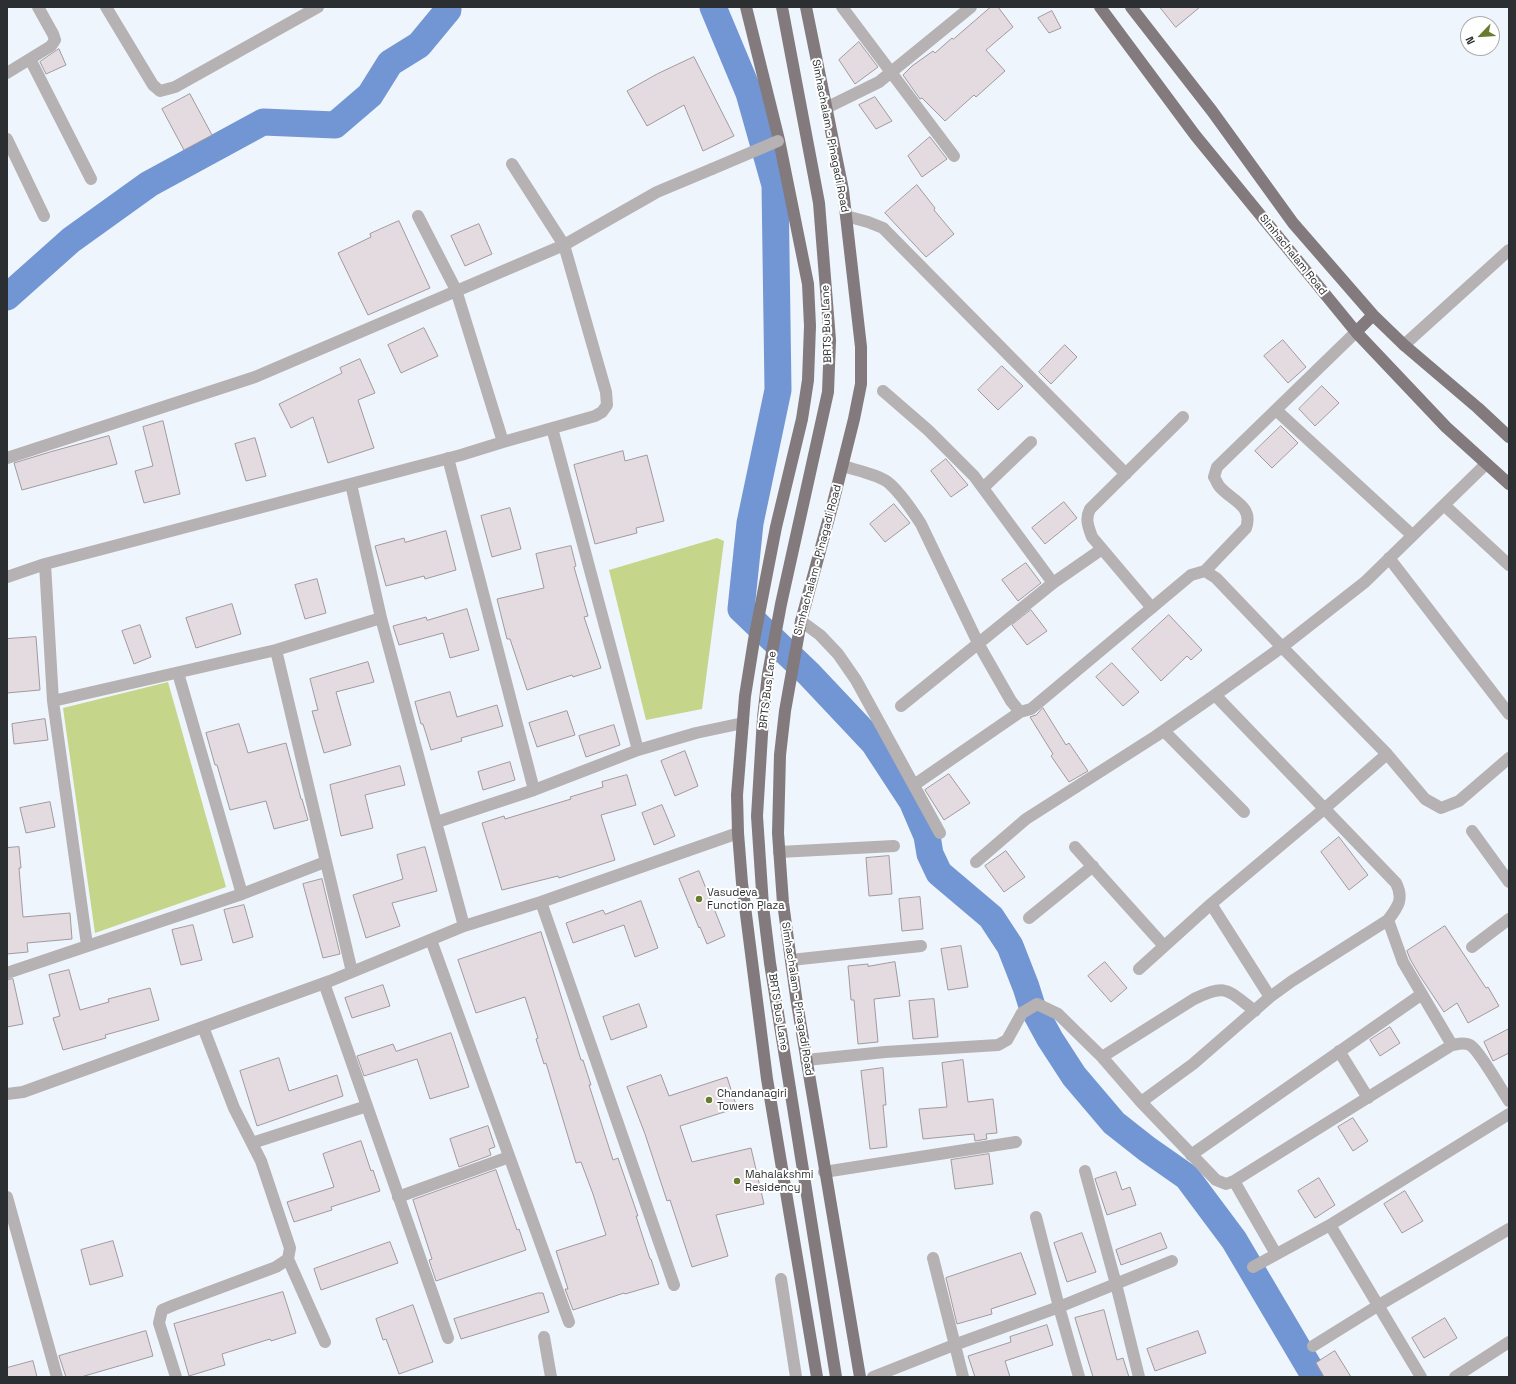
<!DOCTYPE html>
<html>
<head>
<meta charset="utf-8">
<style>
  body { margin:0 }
  #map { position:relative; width:1516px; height:1384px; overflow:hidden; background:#eef5fc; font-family:"Space Grotesk",sans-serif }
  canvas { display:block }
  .frame { position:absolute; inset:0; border:8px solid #2c2f31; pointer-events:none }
  .north { position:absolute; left:1460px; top:16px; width:40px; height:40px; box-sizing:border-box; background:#fff; border:1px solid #abacad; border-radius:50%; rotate:245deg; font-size:11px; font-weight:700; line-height:16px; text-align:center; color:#2c2f31 }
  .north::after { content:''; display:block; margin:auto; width:14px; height:18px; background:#697c2d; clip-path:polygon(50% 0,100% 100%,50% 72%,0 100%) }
</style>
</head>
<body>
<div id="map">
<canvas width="1516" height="1384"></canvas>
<div class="frame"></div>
<div class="north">N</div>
</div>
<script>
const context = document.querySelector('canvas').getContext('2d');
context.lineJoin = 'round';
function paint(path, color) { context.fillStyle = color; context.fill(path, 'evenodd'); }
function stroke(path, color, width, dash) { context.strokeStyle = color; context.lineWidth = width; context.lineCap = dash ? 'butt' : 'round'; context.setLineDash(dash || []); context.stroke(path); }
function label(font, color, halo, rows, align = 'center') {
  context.font = font + ' "Space Grotesk",sans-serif'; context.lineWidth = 4; context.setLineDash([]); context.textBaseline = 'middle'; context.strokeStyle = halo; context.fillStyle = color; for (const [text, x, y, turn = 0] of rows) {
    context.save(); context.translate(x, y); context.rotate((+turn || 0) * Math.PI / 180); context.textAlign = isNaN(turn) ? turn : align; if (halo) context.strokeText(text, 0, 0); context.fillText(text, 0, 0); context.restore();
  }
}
paint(new Path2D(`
  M 717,538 L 724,541 L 702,709 L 646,720 L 609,570 Z
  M 168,682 L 226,887 L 95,933 L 63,708 Z`), '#c5d58a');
stroke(new Path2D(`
  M 713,7 L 749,93 L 775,185 L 778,390 L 750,523 L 741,609 L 809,674 L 874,743 L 912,801 L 927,836 L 930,854 L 939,873 L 991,917 L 1010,946 L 1026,987 L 1032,1006 L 1050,1039 L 1074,1076 L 1114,1123 L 1147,1149 L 1187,1177 L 1234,1240 L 1315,1377
  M 7,297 L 71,240 L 149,184 L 263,122 L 335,125 L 370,95 L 390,63 L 419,45 L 448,10 L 448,7`), '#7296d3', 27);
const building = new Path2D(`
  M 991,7 L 998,7 L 1013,27 L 986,50 L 1005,71 L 976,97 L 974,95 L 945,121 L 922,98 L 920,99 L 903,75 L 912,66 L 933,51 L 935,53 L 952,38 L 953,39 Z
  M 1160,7 L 1200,7 L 1176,27 Z
  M 1052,11 L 1061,28 L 1049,33 L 1038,18 Z
  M 859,42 L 878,67 L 855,84 L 839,60 Z
  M 59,49 L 66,65 L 46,74 L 40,62 Z
  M 694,57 L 734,136 L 703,151 L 684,105 L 647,126 L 627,91 L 657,74 Z
  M 190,94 L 212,135 L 184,150 L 162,109 Z
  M 875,97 L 892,121 L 876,129 L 859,105 Z
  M 930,137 L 947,159 L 922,177 L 908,156 Z
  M 917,185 L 935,208 L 934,210 L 954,234 L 926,257 L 885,213 Z
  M 399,221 L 430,288 L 368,315 L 338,253 L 371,237 L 370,234 Z
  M 479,224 L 492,254 L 465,266 L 451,236 Z
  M 424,328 L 438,356 L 401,373 L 388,345 Z
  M 1283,340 L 1306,367 L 1288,383 L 1264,356 Z
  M 1065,345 L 1077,357 L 1051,384 L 1039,372 Z
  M 360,359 L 375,393 L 358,400 L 374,448 L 328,463 L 313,417 L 291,428 L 279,404 L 342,373 L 340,368 Z
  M 1002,366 L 1023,386 L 998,410 L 978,390 Z
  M 1322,386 L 1339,403 L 1315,426 L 1299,409 Z
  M 163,421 L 180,494 L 144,503 L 135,471 L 153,466 L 143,427 Z
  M 1281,426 L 1298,443 L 1272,468 L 1255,451 Z
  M 109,436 L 117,464 L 22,490 L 14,463 L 50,452 Z
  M 255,438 L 266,476 L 246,481 L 235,444 Z
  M 623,451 L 625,461 L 647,455 L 664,521 L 636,528 L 637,533 L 595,544 L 574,465 Z
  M 946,459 L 968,485 L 951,497 L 931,471 Z
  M 1064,502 L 1077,518 L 1045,544 L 1032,528 Z
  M 894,504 L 910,523 L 885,542 L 870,524 Z
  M 510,508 L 521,549 L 492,557 L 481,516 Z
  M 446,531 L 456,570 L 425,579 L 424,576 L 386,586 L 375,546 L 404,538 L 405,542 Z
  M 571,546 L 576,566 L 574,567 L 588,616 L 584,617 L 601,668 L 573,677 L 572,675 L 527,690 L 510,639 L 507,639 L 497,599 L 544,588 L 536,554 Z
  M 1026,563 L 1041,583 L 1018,601 L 1002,580 Z
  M 317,579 L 326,613 L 305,619 L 295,585 Z
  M 232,604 L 241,634 L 196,648 L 186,618 Z
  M 467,609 L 479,650 L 450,658 L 443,633 L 399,645 L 393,626 L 426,617 L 427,620 Z
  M 1031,610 L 1047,631 L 1027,645 L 1012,625 Z
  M 1169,615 L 1202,650 L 1191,660 L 1187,656 L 1161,681 L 1132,649 Z
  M 140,625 L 151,657 L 134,664 L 122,631 Z
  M 36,637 L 40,690 L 7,693 L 7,639 Z
  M 368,662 L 374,682 L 336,692 L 351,745 L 324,753 L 312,711 L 318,710 L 310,679 Z
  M 1112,663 L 1139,692 L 1123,706 L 1096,677 Z
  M 450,692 L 457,717 L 497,705 L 503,726 L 461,738 L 462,741 L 431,750 L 423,724 L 421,724 L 415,702 Z
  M 1043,708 L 1066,745 L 1069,743 L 1088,771 L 1069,782 L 1051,756 L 1053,754 L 1030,717 L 1036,715 Z
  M 567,711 L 575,735 L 537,747 L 529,723 Z
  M 45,719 L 48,740 L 14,744 L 12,724 Z
  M 239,724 L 248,753 L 286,743 L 301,799 L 302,799 L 308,820 L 274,829 L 266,801 L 230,810 L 217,765 L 215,765 L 206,733 Z
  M 614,725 L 620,745 L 586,757 L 579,736 Z
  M 685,751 L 698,786 L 675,796 L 661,761 Z
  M 510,762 L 515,780 L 483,790 L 478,772 Z
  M 400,766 L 405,785 L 365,795 L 373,828 L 341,836 L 330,785 Z
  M 949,774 L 970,803 L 944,820 L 925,790 Z
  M 627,775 L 636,805 L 601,815 L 615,860 L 559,878 L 558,876 L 502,890 L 482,823 L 504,816 L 505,819 L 571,799 L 570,797 L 603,787 L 602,782 Z
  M 50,802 L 55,827 L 26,833 L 20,808 Z
  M 662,805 L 675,836 L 654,845 L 642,813 Z
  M 1339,837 L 1368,875 L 1349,890 L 1321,852 Z
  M 19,847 L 21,868 L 19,868 L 23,917 L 70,913 L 72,939 L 27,943 L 28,952 L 7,954 L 7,848 Z
  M 425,847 L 437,891 L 392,903 L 400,926 L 366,938 L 353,895 L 403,879 L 397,855 Z
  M 1006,851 L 1025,877 L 1004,892 L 985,866 Z
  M 889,856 L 892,894 L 869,896 L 866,858 Z
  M 699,871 L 725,936 L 707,944 L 700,927 L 699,928 L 679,879 Z
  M 322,879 L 340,954 L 323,958 L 303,884 Z
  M 920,897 L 923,929 L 902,931 L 899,899 Z
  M 641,901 L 658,948 L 635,957 L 624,925 L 573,943 L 566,923 L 603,910 L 605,914 Z
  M 244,905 L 253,937 L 233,943 L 224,910 Z
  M 193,925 L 202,960 L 181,965 L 172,930 Z
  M 1445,926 L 1486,988 L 1488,987 L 1499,1006 L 1468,1023 L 1457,1003 L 1444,1012 L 1420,976 L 1410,959 L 1407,951 Z
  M 541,932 L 581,1060 L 583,1060 L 591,1085 L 589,1085 L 613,1160 L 618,1158 L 638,1216 L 636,1216 L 650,1259 L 651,1259 L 659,1284 L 625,1294 L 624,1293 L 573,1310 L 565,1289 L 568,1289 L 556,1251 L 606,1235 L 593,1194 L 581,1162 L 576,1163 L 546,1063 L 544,1064 L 536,1039 L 538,1038 L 525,997 L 476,1013 L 458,960 Z
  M 961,946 L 968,987 L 948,990 L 941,949 Z
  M 895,962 L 900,996 L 874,999 L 878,1042 L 858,1044 L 854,1000 L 851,1000 L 848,966 L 868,964 L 868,966 Z
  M 1105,962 L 1127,988 L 1111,1002 L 1088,976 Z
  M 69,970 L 80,1010 L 109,1002 L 108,999 L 150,988 L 159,1020 L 105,1035 L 106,1038 L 63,1050 L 53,1018 L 60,1016 L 49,975 Z
  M 13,979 L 23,1024 L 7,1027 L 7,980 Z
  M 383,985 L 390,1006 L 352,1018 L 345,998 Z
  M 934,999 L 938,1037 L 913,1039 L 909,1001 Z
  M 639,1004 L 647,1027 L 611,1040 L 603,1017 Z
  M 1390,1027 L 1400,1043 L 1380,1056 L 1370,1040 Z
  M 1509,1029 L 1509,1053 L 1493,1061 L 1484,1042 Z
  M 451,1033 L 469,1087 L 430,1099 L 417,1059 L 364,1076 L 357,1056 L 393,1044 L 396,1051 Z
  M 279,1058 L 289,1091 L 337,1075 L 343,1096 L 257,1126 L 240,1071 Z
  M 963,1060 L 968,1102 L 993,1099 L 997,1133 L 986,1134 L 987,1139 L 975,1141 L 974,1134 L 923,1139 L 919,1109 L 947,1107 L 942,1063 Z
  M 883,1068 L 886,1105 L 883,1105 L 887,1147 L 870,1149 L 861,1071 Z
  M 661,1075 L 669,1096 L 727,1077 L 737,1108 L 680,1126 L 692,1162 L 751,1148 L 764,1204 L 716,1215 L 728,1256 L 692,1267 L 670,1200 L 667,1201 L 645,1134 L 627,1087 Z
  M 1353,1118 L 1368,1141 L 1353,1151 L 1338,1127 Z
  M 488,1126 L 495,1147 L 489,1149 L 491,1155 L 459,1167 L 450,1139 Z
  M 361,1141 L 371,1171 L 373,1170 L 380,1191 L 331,1207 L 332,1210 L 294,1222 L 287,1202 L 334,1187 L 323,1154 Z
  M 989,1154 L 993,1184 L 955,1189 L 951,1160 Z
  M 496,1170 L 517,1230 L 519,1229 L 526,1250 L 436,1281 L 429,1260 L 432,1259 L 413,1200 Z
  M 1116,1172 L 1122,1190 L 1130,1187 L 1136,1205 L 1107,1215 L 1095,1179 Z
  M 1319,1178 L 1335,1205 L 1315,1218 L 1298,1191 Z
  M 1405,1191 L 1423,1221 L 1402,1233 L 1384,1204 Z
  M 1082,1233 L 1096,1272 L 1067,1282 L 1054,1243 Z
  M 1161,1233 L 1167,1248 L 1121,1265 L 1116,1250 Z
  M 113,1241 L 123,1276 L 90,1285 L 81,1250 Z
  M 390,1242 L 398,1263 L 321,1290 L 314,1269 Z
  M 1021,1253 L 1036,1294 L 991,1309 L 992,1314 L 957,1324 L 946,1278 Z
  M 283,1292 L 296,1333 L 271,1341 L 270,1339 L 222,1354 L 225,1365 L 189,1376 L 174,1324 Z
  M 538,1293 L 543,1293 L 549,1312 L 461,1339 L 454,1319 Z
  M 413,1305 L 433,1362 L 399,1374 L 386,1339 L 383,1340 L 376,1319 Z
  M 1104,1310 L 1117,1360 L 1123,1358 L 1129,1377 L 1093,1377 L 1075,1318 Z
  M 1445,1318 L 1457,1338 L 1424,1358 L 1412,1338 Z
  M 1047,1325 L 1053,1345 L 1005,1361 L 1010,1377 L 975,1377 L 968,1356 L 1011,1342 L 1010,1337 Z
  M 146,1331 L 153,1356 L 81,1377 L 66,1377 L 59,1356 Z
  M 1198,1331 L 1206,1353 L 1155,1371 L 1147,1349 Z
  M 1335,1351 L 1351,1377 L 1324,1377 L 1316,1363 Z
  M 33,1361 L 37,1377 L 7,1377 L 7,1368 Z`);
paint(building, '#e4dbe1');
stroke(building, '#a1999e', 1);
stroke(new Path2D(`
  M 106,7 L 153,85 L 160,91 L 175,87 L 318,7
  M 842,7 L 954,156
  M 30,59 L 91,179
  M 7,73 L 51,46 L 55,40 L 53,34 L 38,7
  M 826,108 L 879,82 L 971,7
  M 7,139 L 44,216
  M 418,216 L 456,290 L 503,442 L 595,416 L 602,412 L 607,405 L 606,392 L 564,245 L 512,164
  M 846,216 L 868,222 L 883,228 L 1126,474
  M 1404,345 L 1509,250
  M 883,391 L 928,430 L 974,476 L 1053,583 L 901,706
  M 1276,410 L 1412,535
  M 552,428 L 638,750
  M 7,458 L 255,377 L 564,245 L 657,192 L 712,169
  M 448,458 L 534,790
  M 843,466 C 855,470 881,475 890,484 C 902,495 912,510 921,524 L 979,645 L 1011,701 L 1020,712 L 1031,709 L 1191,575 L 1205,571 L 1216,578 L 1282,647 L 1387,754 L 1425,799 L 1441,808 L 1459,801 L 1509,758
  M 351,484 L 381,618 L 464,926
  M 983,488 L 1031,442
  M 1444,505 L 1509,565
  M 1389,558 L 1509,714
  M 45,564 L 53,701 L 87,945
  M 1205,571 L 1246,528 C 1254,505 1230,500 1219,486 C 1217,483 1216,480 1214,477 L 1217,467 L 1356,332
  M 7,577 L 45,564 L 461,455 L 503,442
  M 1053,583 L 1102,549
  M 1152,608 L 1092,537 C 1088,526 1085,519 1090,509 L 1183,417
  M 801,621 L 820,635 L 838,654 L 856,680 L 940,833
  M 276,650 L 352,972
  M 178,673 L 242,894
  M 53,701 L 276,650 L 381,618
  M 1164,731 L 1244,812
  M 914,785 L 1020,712
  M 437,822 L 534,790 L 638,750 L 696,733 L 743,723
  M 1472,831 L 1509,882
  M 1075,847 L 1164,946
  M 779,852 L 894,846
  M 976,862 L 1026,819 L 1156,736 L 1215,695
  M 541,902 L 674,1285
  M 1211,904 L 1270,997
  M 1029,918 L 1093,866
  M 1388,920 L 1403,962 L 1452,1045
  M 431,940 L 569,1322
  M 1472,947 L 1509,919
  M 791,960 L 921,946
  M 1139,969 L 1211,904 L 1324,809 L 1387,754
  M 7,973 L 242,894 L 325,862
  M 324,983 L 448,1338
  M 1339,1051 L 1368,1098
  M 1102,1057 L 1194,999 C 1227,983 1227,990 1255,1011
  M 806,1060 L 885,1052 L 998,1045 L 1007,1040 L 1022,1013 L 1037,1004 L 1058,1014 L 1102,1057 L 1141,1102 L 1216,1180 L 1226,1184 L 1234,1181 L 1452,1045 C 1459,1044 1463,1042 1470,1045 C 1479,1050 1502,1091 1509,1101
  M 7,1094 L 23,1092 L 330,981 L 464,926 L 541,902 L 738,833
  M 1141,1102 L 1193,1064 L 1270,997 L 1292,981 L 1388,920 C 1398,907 1404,899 1396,883 L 1215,695 L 1282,647 L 1365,582 L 1486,464
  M 252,1143 L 367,1106
  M 1191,1155 L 1422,994
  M 1085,1171 L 1116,1284 L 1139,1377
  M 824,1172 L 1016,1142
  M 1234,1181 L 1276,1254
  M 7,1197 L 57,1377
  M 398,1197 L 509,1157
  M 1036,1217 L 1059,1307 L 1079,1377
  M 933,1258 L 963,1377
  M 288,1259 L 325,1342
  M 1253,1267 L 1330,1225
  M 781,1279 L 796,1377
  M 544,1337 L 551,1377
  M 1313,1346 L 1379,1305 L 1509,1229
  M 176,1377 L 159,1323 L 162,1310 L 174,1305 L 276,1267 L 288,1259 L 290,1248 L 261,1161 L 234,1108 L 203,1027
  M 873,1377 L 954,1345 L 1059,1307 L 1172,1261
  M 1421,1377 L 1330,1225 L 1509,1114
  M 1455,1377 L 1509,1342`), '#b6b1b2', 12);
stroke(new Path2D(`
  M 746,7 L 779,140 L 808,284 L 810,326 L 808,380 L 802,419 L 776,527 L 754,640 L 745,696 L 737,795 L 738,833 L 742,883 L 767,1079 L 817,1377
  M 782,7 L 819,203 L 830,340 L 828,392 L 781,604 L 768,674 L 763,718 L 757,816 L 763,906 L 770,963 L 836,1377
  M 806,7 L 843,190 L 861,347 L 861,384 L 854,419 L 833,503 L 801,621 L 785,711 L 780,755 L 778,833 L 783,903 L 796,997 L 860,1377
  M 1100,7 L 1195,135 L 1356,332 L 1446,427 L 1509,484
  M 1131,7 L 1212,111 L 1293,223 L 1373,315 L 1404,345 L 1478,408 L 1509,437
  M 1356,332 L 1373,315`), '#827a7c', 12);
stroke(new Path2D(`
  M 712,169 L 778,141`), '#b6b1b2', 12);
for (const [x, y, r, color] of [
  [699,899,4,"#697c2d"],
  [709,1100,4,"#697c2d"],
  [737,1181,4,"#697c2d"]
]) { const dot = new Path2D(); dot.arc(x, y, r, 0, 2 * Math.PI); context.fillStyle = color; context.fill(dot); stroke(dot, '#fff', 1.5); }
label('11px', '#2c2f31', '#fff', [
  ["Simhachalam - Pinagadi Road",830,136,79],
  ["Simhachalam Road",1293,255,51],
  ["BRTS Bus Lane",827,324,-92],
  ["Simhachalam - Pinagadi Road",818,560,-75],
  ["BRTS Bus Lane",768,690,-83],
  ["Simhachalam - Pinagadi Road",797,999,81],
  ["BRTS Bus Lane",778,1012,81]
]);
label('11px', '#2c2f31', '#fff', [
  ["Vasudeva",707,893],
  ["Function Plaza",707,906],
  ["Chandanagiri",717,1094],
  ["Towers",717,1107],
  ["Mahalakshmi",745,1175],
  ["Residency",745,1188]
], 'left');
</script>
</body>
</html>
